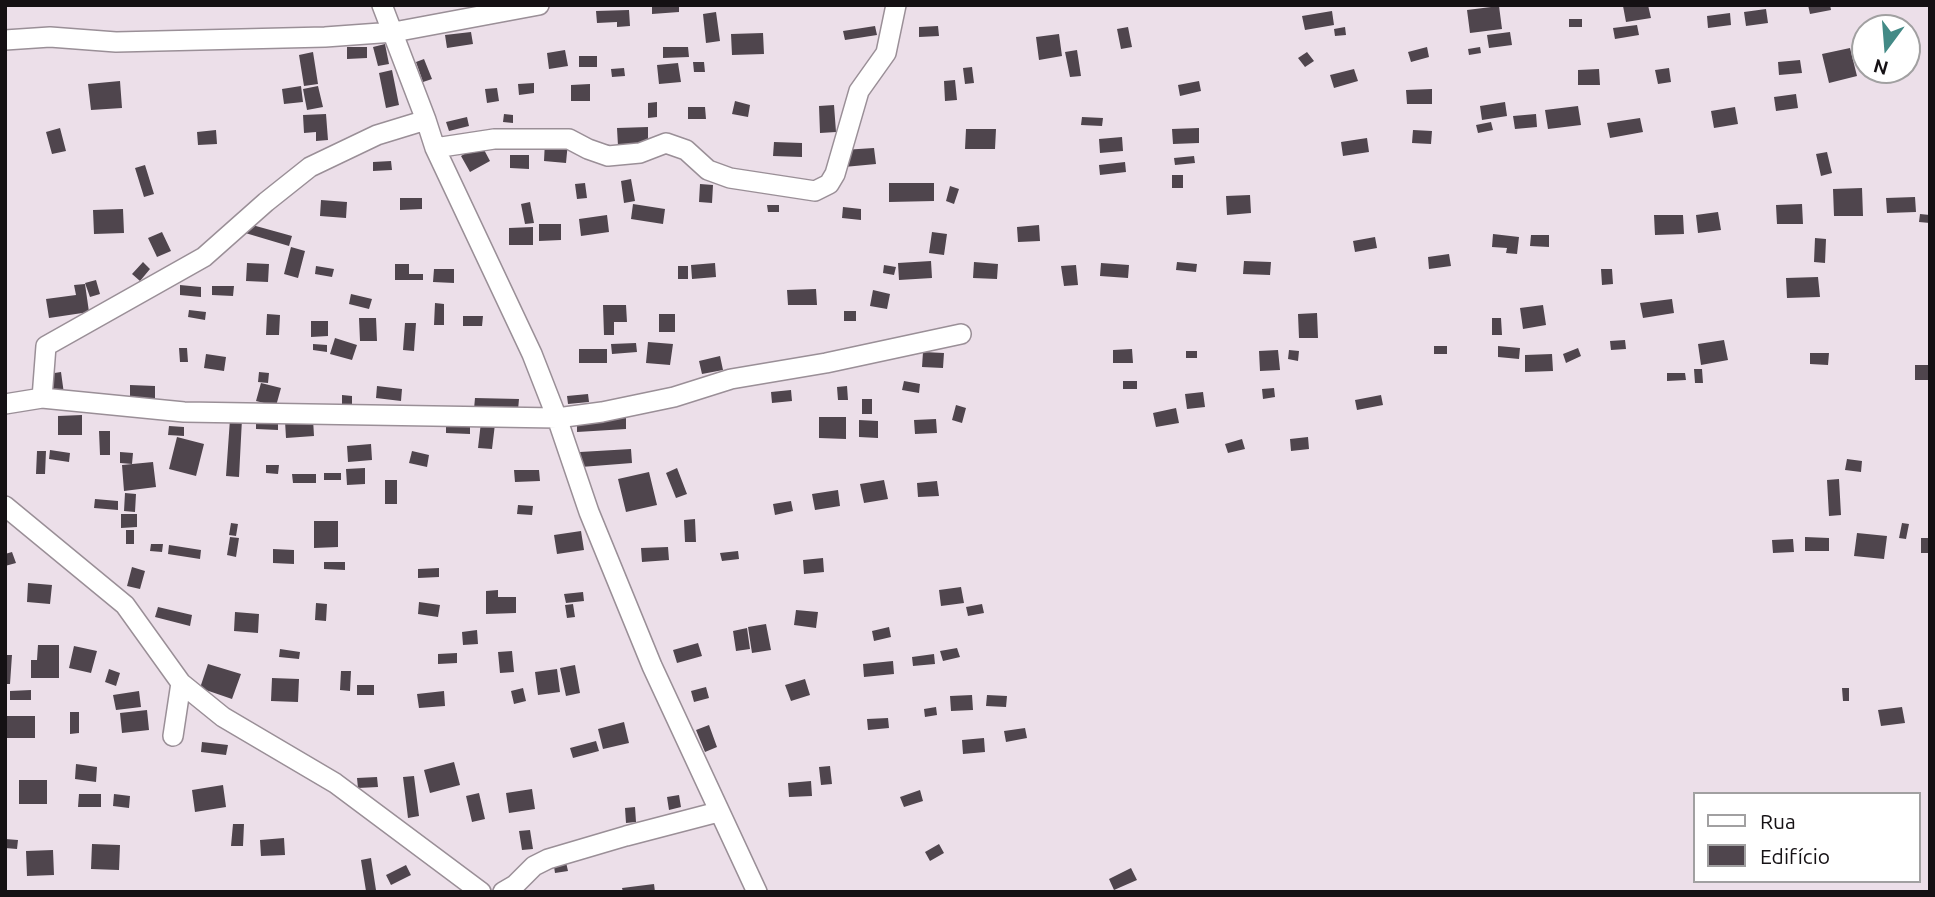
<!DOCTYPE html>
<html>
<head>
<meta charset="utf-8">
<style>
  body { margin:0 }
  #map { position:relative; width:1935px; height:897px; overflow:hidden; background:#ecdfe9; font-family:Ubuntu,sans-serif }
  canvas { display:block }
  .frame { position:absolute; inset:0; border:7px solid #151114; pointer-events:none }
  .legend { position:absolute; left:1693px; top:792px; width:228px; height:91px; box-sizing:border-box; background:#fff; border:2px solid #a1a0a1; margin:0; padding:9px 12px; list-style:none; font-size:21px; color:#151114 }
  .legend li { display:flex; align-items:center; gap:14px; height:35px }
  .legend b { width:35px; border:2px solid #a1a0a1 }
  .north { position:absolute; left:1851px; top:14px; width:70px; height:70px; box-sizing:border-box; background:#fff; border:2px solid #a1a0a1; border-radius:50%; rotate:196deg; font-size:19px; font-weight:700; line-height:28px; text-align:center; color:#151114 }
  .north::after { content:''; display:block; margin:auto; width:24px; height:32px; background:#438a86; clip-path:polygon(50% 0,100% 100%,50% 72%,0 100%) }
</style>
</head>
<body>
<div id="map">
<canvas width="1935" height="897"></canvas>
<div class="frame"></div>
<ul class="legend">
<li><b style="height:9px;background:#fff"></b>Rua</li>
<li><b style="height:19px;background:#4f454d"></b>Edifício</li>
</ul>
<div class="north">N</div>
</div>
<script>
const context = document.querySelector('canvas').getContext('2d');
context.lineJoin = 'round';
function paint(path, color) { context.fillStyle = color; context.fill(path, 'evenodd'); }
function stroke(path, color, width, dash) { context.strokeStyle = color; context.lineWidth = width; context.lineCap = dash ? 'butt' : 'round'; context.setLineDash(dash || []); context.stroke(path); }
paint(new Path2D(`
  M 652,5 L 679,5 L 679,12 L 652,14 Z
  M 1648,5 L 1651,18 L 1626,22 L 1623,6 Z
  M 1808,5 L 1830,5 L 1831,10 L 1810,14 Z
  M 1499,6 L 1502,29 L 1470,33 L 1467,10 Z
  M 1766,9 L 1768,23 L 1746,26 L 1744,12 Z
  M 629,10 L 630,26 L 617,27 L 617,22 L 597,23 L 596,11 Z
  M 1332,11 L 1334,25 L 1305,30 L 1302,16 Z
  M 716,12 L 720,41 L 706,43 L 703,14 Z
  M 1730,13 L 1731,25 L 1708,28 L 1707,16 Z
  M 1569,19 L 1582,19 L 1582,27 L 1569,27 Z
  M 1901,23 L 1902,28 L 1873,28 L 1873,25 Z
  M 1637,25 L 1639,35 L 1615,39 L 1613,28 Z
  M 875,26 L 877,35 L 845,40 L 843,31 Z
  M 938,26 L 939,36 L 919,37 L 919,27 Z
  M 1128,27 L 1132,47 L 1121,49 L 1117,29 Z
  M 1345,27 L 1346,35 L 1335,36 L 1334,29 Z
  M 471,32 L 473,44 L 447,48 L 445,35 Z
  M 1510,32 L 1512,45 L 1489,48 L 1487,35 Z
  M 763,33 L 764,54 L 732,55 L 731,34 Z
  M 1059,34 L 1062,56 L 1039,60 L 1036,37 Z
  M 385,44 L 389,64 L 378,66 L 373,47 Z
  M 347,47 L 367,47 L 367,58 L 347,59 Z
  M 663,47 L 688,47 L 689,57 L 663,58 Z
  M 1427,47 L 1429,57 L 1411,62 L 1408,52 Z
  M 1480,47 L 1481,53 L 1469,55 L 1468,49 Z
  M 1850,48 L 1857,76 L 1829,83 L 1822,54 Z
  M 565,50 L 568,66 L 549,69 L 547,53 Z
  M 1077,50 L 1081,76 L 1070,77 L 1065,52 Z
  M 313,52 L 318,84 L 304,86 L 299,55 Z
  M 1307,52 L 1314,61 L 1305,67 L 1298,58 Z
  M 579,56 L 597,56 L 597,67 L 579,67 Z
  M 424,59 L 432,79 L 423,82 L 416,62 Z
  M 1800,60 L 1802,73 L 1779,75 L 1778,62 Z
  M 693,62 L 704,62 L 705,72 L 694,72 Z
  M 678,63 L 681,82 L 659,84 L 657,65 Z
  M 972,67 L 974,83 L 965,84 L 963,68 Z
  M 624,68 L 625,76 L 612,77 L 611,69 Z
  M 1669,68 L 1671,82 L 1658,84 L 1655,70 Z
  M 1354,69 L 1358,81 L 1334,88 L 1330,75 Z
  M 1599,69 L 1600,85 L 1578,85 L 1578,70 Z
  M 392,70 L 399,105 L 386,108 L 379,73 Z
  M 955,80 L 957,100 L 945,101 L 944,81 Z
  M 120,81 L 122,108 L 91,110 L 88,84 Z
  M 1199,81 L 1201,91 L 1180,96 L 1178,85 Z
  M 534,83 L 534,93 L 519,95 L 518,84 Z
  M 590,84 L 590,101 L 571,101 L 571,85 Z
  M 301,86 L 303,102 L 284,104 L 282,89 Z
  M 318,86 L 323,107 L 307,110 L 303,89 Z
  M 497,88 L 499,101 L 487,103 L 485,89 Z
  M 1432,89 L 1432,104 L 1407,104 L 1406,90 Z
  M 1796,94 L 1798,108 L 1776,111 L 1774,97 Z
  M 735,101 L 750,105 L 748,117 L 732,114 Z
  M 657,102 L 657,117 L 648,118 L 648,103 Z
  M 1505,102 L 1507,116 L 1482,120 L 1480,106 Z
  M 834,105 L 836,132 L 820,133 L 819,106 Z
  M 1578,106 L 1581,125 L 1548,129 L 1545,110 Z
  M 688,107 L 705,107 L 706,119 L 688,119 Z
  M 1735,107 L 1738,124 L 1714,128 L 1711,111 Z
  M 326,114 L 328,140 L 316,141 L 316,132 L 304,133 L 303,115 Z
  M 504,114 L 513,115 L 513,123 L 503,122 Z
  M 1536,114 L 1537,127 L 1515,129 L 1513,116 Z
  M 467,117 L 469,126 L 449,131 L 446,122 Z
  M 1082,117 L 1103,118 L 1102,126 L 1081,125 Z
  M 1640,118 L 1643,132 L 1610,138 L 1607,123 Z
  M 1491,122 L 1493,130 L 1478,133 L 1476,125 Z
  M 648,127 L 648,145 L 618,146 L 617,128 Z
  M 60,128 L 66,151 L 52,154 L 46,132 Z
  M 1199,128 L 1199,143 L 1173,144 L 1172,129 Z
  M 966,129 L 996,129 L 995,149 L 965,149 Z
  M 216,130 L 217,144 L 198,145 L 197,132 Z
  M 1413,130 L 1432,131 L 1431,144 L 1412,143 Z
  M 1122,137 L 1123,151 L 1100,153 L 1099,139 Z
  M 1367,138 L 1369,152 L 1343,156 L 1341,142 Z
  M 545,141 L 568,142 L 566,163 L 544,161 Z
  M 774,142 L 802,143 L 802,157 L 773,156 Z
  M 481,144 L 490,161 L 470,172 L 461,156 Z
  M 874,148 L 876,164 L 844,167 L 843,150 Z
  M 1827,152 L 1832,173 L 1821,176 L 1816,154 Z
  M 510,155 L 529,155 L 529,169 L 510,168 Z
  M 1194,156 L 1195,163 L 1175,165 L 1174,158 Z
  M 391,161 L 392,170 L 373,171 L 373,162 Z
  M 1125,162 L 1126,172 L 1100,175 L 1099,165 Z
  M 145,165 L 154,194 L 144,197 L 135,168 Z
  M 1172,175 L 1183,175 L 1183,188 L 1172,188 Z
  M 631,179 L 635,201 L 624,203 L 621,181 Z
  M 585,183 L 587,198 L 577,199 L 575,184 Z
  M 889,183 L 934,183 L 934,201 L 889,202 Z
  M 700,184 L 713,185 L 712,203 L 699,202 Z
  M 950,186 L 959,189 L 954,204 L 946,201 Z
  M 1862,188 L 1863,216 L 1834,216 L 1833,189 Z
  M 1250,195 L 1251,213 L 1227,215 L 1226,196 Z
  M 1915,197 L 1916,212 L 1887,213 L 1886,198 Z
  M 400,198 L 422,198 L 422,209 L 400,210 Z
  M 321,200 L 347,202 L 346,218 L 320,216 Z
  M 530,202 L 534,223 L 525,224 L 521,204 Z
  M 633,204 L 665,209 L 663,224 L 631,219 Z
  M 1802,204 L 1803,224 L 1777,224 L 1776,205 Z
  M 767,205 L 779,205 L 779,212 L 768,212 Z
  M 843,207 L 861,209 L 861,220 L 842,218 Z
  M 123,209 L 124,233 L 94,234 L 93,210 Z
  M 1718,212 L 1721,230 L 1698,233 L 1696,215 Z
  M 1920,214 L 1930,215 L 1930,223 L 1919,222 Z
  M 607,215 L 609,232 L 581,236 L 579,219 Z
  M 1654,215 L 1683,215 L 1684,234 L 1655,235 Z
  M 245,223 L 292,236 L 289,246 L 242,232 Z
  M 539,224 L 561,224 L 561,240 L 539,241 Z
  M 1039,225 L 1040,241 L 1018,242 L 1017,227 Z
  M 533,227 L 533,245 L 509,245 L 509,228 Z
  M 162,232 L 171,251 L 157,257 L 148,238 Z
  M 932,232 L 947,234 L 944,255 L 929,253 Z
  M 1493,234 L 1519,237 L 1517,254 L 1506,253 L 1507,248 L 1492,247 Z
  M 1531,235 L 1549,235 L 1549,247 L 1530,246 Z
  M 1375,237 L 1377,248 L 1355,252 L 1353,241 Z
  M 1815,238 L 1826,239 L 1825,263 L 1814,262 Z
  M 291,247 L 305,251 L 298,278 L 284,274 Z
  M 1449,254 L 1451,266 L 1429,269 L 1428,257 Z
  M 931,261 L 932,278 L 899,280 L 898,263 Z
  M 1244,261 L 1271,262 L 1270,275 L 1243,274 Z
  M 143,262 L 150,269 L 140,281 L 132,274 Z
  M 974,262 L 998,264 L 997,279 L 973,278 Z
  M 1177,262 L 1197,264 L 1196,272 L 1176,270 Z
  M 247,263 L 269,264 L 268,282 L 246,281 Z
  M 715,263 L 716,277 L 692,279 L 691,265 Z
  M 1101,263 L 1129,265 L 1128,278 L 1100,276 Z
  M 395,264 L 409,264 L 409,274 L 423,274 L 423,280 L 395,280 Z
  M 884,265 L 896,267 L 894,275 L 883,273 Z
  M 1076,265 L 1078,285 L 1064,286 L 1061,266 Z
  M 316,266 L 334,269 L 332,277 L 315,274 Z
  M 678,266 L 688,266 L 688,279 L 678,279 Z
  M 434,269 L 454,269 L 454,283 L 433,282 Z
  M 1601,269 L 1612,269 L 1613,284 L 1602,285 Z
  M 1818,277 L 1820,297 L 1787,298 L 1786,278 Z
  M 96,280 L 100,294 L 90,297 L 85,283 Z
  M 85,284 L 89,312 L 49,318 L 46,299 L 76,295 L 74,285 Z
  M 180,285 L 201,287 L 201,297 L 180,295 Z
  M 212,286 L 234,286 L 233,296 L 212,295 Z
  M 816,289 L 817,305 L 788,305 L 787,290 Z
  M 873,290 L 890,294 L 887,309 L 870,306 Z
  M 351,294 L 372,299 L 369,309 L 349,304 Z
  M 1672,299 L 1674,313 L 1643,318 L 1640,303 Z
  M 435,303 L 444,304 L 444,325 L 434,325 Z
  M 603,305 L 626,305 L 627,322 L 614,322 L 614,335 L 604,335 Z
  M 1543,305 L 1546,325 L 1523,329 L 1520,308 Z
  M 189,310 L 206,312 L 205,320 L 188,317 Z
  M 844,311 L 856,311 L 856,321 L 844,321 Z
  M 1317,313 L 1318,338 L 1299,338 L 1298,314 Z
  M 267,314 L 280,315 L 279,335 L 266,335 Z
  M 659,314 L 675,314 L 675,332 L 659,332 Z
  M 463,316 L 483,316 L 482,326 L 463,326 Z
  M 359,318 L 376,318 L 377,341 L 360,341 Z
  M 1492,318 L 1501,318 L 1502,335 L 1492,335 Z
  M 311,321 L 328,321 L 328,336 L 311,337 Z
  M 405,323 L 416,323 L 414,351 L 403,350 Z
  M 335,338 L 357,345 L 352,360 L 330,354 Z
  M 1625,340 L 1626,349 L 1611,350 L 1610,341 Z
  M 1724,340 L 1728,360 L 1701,365 L 1698,344 Z
  M 648,342 L 673,344 L 670,365 L 646,363 Z
  M 636,343 L 637,352 L 612,354 L 611,344 Z
  M 313,344 L 327,345 L 327,352 L 313,350 Z
  M 1434,346 L 1447,346 L 1447,354 L 1434,354 Z
  M 1498,346 L 1520,348 L 1519,359 L 1498,357 Z
  M 179,348 L 187,348 L 188,362 L 180,362 Z
  M 1578,348 L 1581,356 L 1566,363 L 1563,354 Z
  M 579,349 L 607,349 L 607,363 L 579,363 Z
  M 1132,349 L 1133,363 L 1113,363 L 1113,350 Z
  M 1278,350 L 1280,370 L 1260,371 L 1259,351 Z
  M 1289,350 L 1299,351 L 1298,361 L 1288,359 Z
  M 1186,351 L 1197,351 L 1197,358 L 1186,358 Z
  M 923,352 L 944,353 L 943,368 L 922,367 Z
  M 1810,353 L 1829,353 L 1828,365 L 1810,364 Z
  M 206,354 L 226,357 L 224,371 L 204,368 Z
  M 1552,354 L 1553,371 L 1525,372 L 1525,355 Z
  M 720,356 L 723,370 L 702,374 L 699,361 Z
  M 1915,365 L 1930,365 L 1930,380 L 1915,380 Z
  M 1694,369 L 1702,369 L 1703,383 L 1695,383 Z
  M 61,372 L 64,394 L 50,396 L 48,374 Z
  M 259,372 L 269,373 L 268,383 L 258,382 Z
  M 1667,373 L 1685,373 L 1686,380 L 1667,381 Z
  M 904,381 L 920,384 L 919,393 L 902,390 Z
  M 1123,381 L 1137,381 L 1137,389 L 1123,389 Z
  M 261,383 L 281,388 L 276,406 L 256,401 Z
  M 130,385 L 155,386 L 155,400 L 130,399 Z
  M 377,386 L 402,389 L 401,401 L 376,398 Z
  M 847,386 L 848,400 L 838,400 L 837,387 Z
  M 1274,388 L 1275,397 L 1263,399 L 1262,389 Z
  M 791,390 L 792,401 L 772,403 L 771,392 Z
  M 1203,392 L 1205,407 L 1187,409 L 1185,394 Z
  M 588,394 L 589,402 L 568,404 L 567,396 Z
  M 342,395 L 352,396 L 352,406 L 342,406 Z
  M 1381,395 L 1383,405 L 1357,410 L 1355,400 Z
  M 475,398 L 519,399 L 518,410 L 474,409 Z
  M 862,399 L 872,399 L 872,414 L 862,414 Z
  M 956,405 L 966,408 L 962,423 L 952,420 Z
  M 1176,408 L 1179,423 L 1156,427 L 1153,413 Z
  M 82,415 L 82,435 L 58,435 L 58,416 Z
  M 626,417 L 626,429 L 577,432 L 577,419 Z
  M 819,417 L 846,417 L 846,439 L 819,438 Z
  M 230,419 L 242,419 L 239,477 L 226,476 Z
  M 256,419 L 278,420 L 278,430 L 256,429 Z
  M 313,419 L 314,436 L 286,438 L 285,421 Z
  M 936,419 L 937,433 L 915,434 L 914,420 Z
  M 859,420 L 878,421 L 878,438 L 859,437 Z
  M 446,421 L 470,422 L 470,434 L 446,433 Z
  M 481,422 L 495,424 L 492,449 L 478,448 Z
  M 169,426 L 184,427 L 184,436 L 168,435 Z
  M 99,431 L 110,431 L 110,455 L 100,455 Z
  M 177,437 L 204,444 L 196,476 L 169,469 Z
  M 1308,437 L 1309,449 L 1291,451 L 1290,439 Z
  M 1242,439 L 1245,449 L 1228,453 L 1225,444 Z
  M 371,444 L 372,460 L 348,462 L 347,446 Z
  M 631,449 L 632,463 L 581,467 L 580,452 Z
  M 50,450 L 70,453 L 69,462 L 49,459 Z
  M 37,451 L 46,451 L 45,474 L 36,474 Z
  M 412,451 L 429,455 L 427,467 L 409,463 Z
  M 120,452 L 133,453 L 132,464 L 120,463 Z
  M 1847,459 L 1862,461 L 1861,472 L 1845,470 Z
  M 153,462 L 156,487 L 124,491 L 122,465 Z
  M 266,465 L 279,465 L 278,474 L 266,473 Z
  M 365,468 L 365,484 L 347,485 L 346,469 Z
  M 677,468 L 687,494 L 676,498 L 666,473 Z
  M 514,470 L 539,470 L 540,481 L 515,482 Z
  M 649,472 L 657,505 L 626,512 L 618,479 Z
  M 324,473 L 341,473 L 341,480 L 324,480 Z
  M 292,474 L 316,474 L 316,483 L 293,483 Z
  M 1839,479 L 1841,515 L 1829,516 L 1827,480 Z
  M 385,480 L 397,480 L 397,504 L 385,504 Z
  M 884,480 L 888,499 L 864,503 L 860,484 Z
  M 937,481 L 939,496 L 918,497 L 917,483 Z
  M 838,490 L 840,506 L 815,510 L 812,494 Z
  M 125,493 L 136,494 L 135,512 L 124,511 Z
  M 95,499 L 118,501 L 118,510 L 94,508 Z
  M 791,501 L 793,511 L 775,515 L 773,504 Z
  M 518,505 L 533,506 L 532,515 L 517,514 Z
  M 121,514 L 137,514 L 137,527 L 121,528 Z
  M 695,519 L 696,542 L 685,542 L 684,520 Z
  M 314,521 L 338,521 L 338,547 L 314,548 Z
  M 231,523 L 238,524 L 236,536 L 229,535 Z
  M 1902,523 L 1909,524 L 1906,539 L 1899,538 Z
  M 126,530 L 134,530 L 134,544 L 126,544 Z
  M 581,531 L 584,550 L 557,554 L 554,535 Z
  M 1857,533 L 1887,536 L 1884,559 L 1854,556 Z
  M 230,537 L 239,538 L 236,557 L 227,555 Z
  M 1805,537 L 1829,538 L 1829,551 L 1805,551 Z
  M 1921,538 L 1930,538 L 1930,553 L 1921,553 Z
  M 1793,539 L 1794,552 L 1773,553 L 1772,540 Z
  M 151,544 L 163,544 L 162,552 L 150,551 Z
  M 169,545 L 201,550 L 200,559 L 168,554 Z
  M 668,547 L 669,560 L 642,562 L 641,548 Z
  M 273,549 L 294,550 L 294,564 L 273,563 Z
  M 738,551 L 739,559 L 722,561 L 720,553 Z
  M 12,552 L 16,563 L 5,566 L 5,554 Z
  M 823,558 L 824,572 L 804,574 L 803,560 Z
  M 324,562 L 345,562 L 345,570 L 324,569 Z
  M 132,567 L 145,571 L 140,589 L 127,586 Z
  M 439,568 L 439,577 L 418,578 L 418,569 Z
  M 28,583 L 52,585 L 50,604 L 27,602 Z
  M 961,587 L 964,603 L 941,606 L 939,590 Z
  M 498,590 L 498,597 L 516,597 L 516,613 L 486,614 L 486,591 Z
  M 583,592 L 584,601 L 566,603 L 564,594 Z
  M 419,602 L 440,605 L 438,617 L 418,614 Z
  M 316,603 L 327,604 L 326,621 L 315,620 Z
  M 573,604 L 575,617 L 567,618 L 565,605 Z
  M 982,604 L 984,613 L 968,616 L 966,607 Z
  M 158,607 L 192,615 L 190,626 L 155,617 Z
  M 796,610 L 818,612 L 816,628 L 794,625 Z
  M 235,612 L 259,614 L 258,633 L 234,631 Z
  M 766,624 L 771,650 L 752,653 L 748,627 Z
  M 889,627 L 891,637 L 874,641 L 872,631 Z
  M 747,628 L 750,649 L 736,651 L 733,631 Z
  M 477,630 L 478,644 L 463,645 L 462,632 Z
  M 698,643 L 702,656 L 677,663 L 673,650 Z
  M 38,645 L 59,645 L 59,678 L 31,678 L 31,660 L 37,660 Z
  M 74,646 L 97,651 L 91,673 L 69,668 Z
  M 957,648 L 960,657 L 943,661 L 940,651 Z
  M 280,649 L 300,652 L 299,659 L 279,657 Z
  M 512,651 L 514,672 L 500,673 L 498,652 Z
  M 457,653 L 457,663 L 438,664 L 438,654 Z
  M 934,654 L 935,664 L 913,666 L 912,657 Z
  M 5,655 L 12,655 L 10,684 L 5,684 Z
  M 893,661 L 894,674 L 864,677 L 863,664 Z
  M 208,664 L 241,674 L 232,699 L 200,688 Z
  M 575,665 L 580,693 L 566,696 L 560,668 Z
  M 109,669 L 120,673 L 116,686 L 105,682 Z
  M 557,669 L 560,692 L 538,695 L 535,672 Z
  M 341,671 L 351,671 L 350,691 L 340,690 Z
  M 272,678 L 299,679 L 298,702 L 271,701 Z
  M 805,679 L 810,695 L 791,701 L 785,685 Z
  M 357,685 L 374,685 L 374,695 L 357,695 Z
  M 706,687 L 709,698 L 694,702 L 691,691 Z
  M 523,688 L 526,701 L 514,704 L 511,691 Z
  M 1842,688 L 1849,688 L 1849,701 L 1843,701 Z
  M 31,690 L 31,700 L 10,700 L 10,691 Z
  M 139,691 L 141,707 L 116,710 L 113,695 Z
  M 444,691 L 445,706 L 419,708 L 417,694 Z
  M 972,695 L 973,710 L 951,711 L 950,696 Z
  M 987,695 L 1007,696 L 1006,707 L 986,706 Z
  M 936,707 L 937,715 L 925,717 L 924,709 Z
  M 1902,707 L 1905,723 L 1881,726 L 1878,710 Z
  M 147,710 L 149,730 L 122,733 L 120,713 Z
  M 70,712 L 79,712 L 79,733 L 70,734 Z
  M 5,716 L 35,716 L 35,738 L 5,738 Z
  M 888,718 L 889,728 L 868,730 L 867,719 Z
  M 624,722 L 629,743 L 603,749 L 598,729 Z
  M 709,725 L 717,747 L 705,752 L 696,730 Z
  M 1025,728 L 1027,738 L 1006,742 L 1004,731 Z
  M 984,738 L 985,752 L 963,754 L 962,740 Z
  M 596,741 L 599,751 L 573,758 L 570,748 Z
  M 202,742 L 228,745 L 226,755 L 201,752 Z
  M 454,762 L 460,785 L 430,793 L 424,770 Z
  M 76,764 L 97,767 L 96,782 L 75,779 Z
  M 830,766 L 832,784 L 821,785 L 819,767 Z
  M 414,776 L 419,816 L 408,818 L 403,777 Z
  M 377,777 L 378,787 L 358,788 L 357,778 Z
  M 19,780 L 47,780 L 47,804 L 19,804 Z
  M 811,781 L 812,796 L 789,797 L 788,783 Z
  M 223,785 L 226,807 L 195,812 L 192,790 Z
  M 532,789 L 535,809 L 509,813 L 506,793 Z
  M 920,790 L 923,801 L 904,807 L 900,797 Z
  M 479,793 L 485,819 L 472,822 L 466,796 Z
  M 79,794 L 101,794 L 101,807 L 78,807 Z
  M 114,794 L 130,796 L 129,808 L 113,806 Z
  M 679,795 L 681,807 L 669,810 L 667,797 Z
  M 635,807 L 636,822 L 626,823 L 625,808 Z
  M 233,824 L 244,824 L 243,846 L 231,846 Z
  M 530,830 L 533,849 L 522,850 L 519,831 Z
  M 284,838 L 285,855 L 261,856 L 260,840 Z
  M 5,839 L 18,840 L 17,849 L 5,848 Z
  M 92,844 L 120,845 L 119,870 L 91,869 Z
  M 939,844 L 944,853 L 930,861 L 925,852 Z
  M 53,850 L 54,875 L 27,876 L 26,851 Z
  M 371,858 L 376,890 L 366,891 L 361,860 Z
  M 565,858 L 568,871 L 555,873 L 553,860 Z
  M 406,865 L 411,875 L 391,885 L 386,875 Z
  M 1131,868 L 1137,880 L 1114,890 L 1109,879 Z
  M 654,884 L 655,892 L 623,892 L 622,888 Z`), '#4f454d');
const street = new Path2D(`
  M 382,5 L 426,120 L 435,148 L 532,354 L 557,418 L 589,512 L 652,666 L 757,892
  M 5,40 L 50,37 L 116,42 L 325,37 L 394,32 L 539,5
  M 435,148 L 494,139 L 569,139 L 588,149 L 608,156 L 640,153 L 666,143 L 686,150 L 708,170 L 730,178 L 815,191 L 829,184 L 835,174 L 859,91 L 886,53 L 896,5
  M 42,398 L 184,412 L 557,418 L 602,412 L 674,397 L 731,379 L 826,363 L 961,334
  M 5,404 L 42,398 L 46,346 L 204,257 L 266,202 L 310,167 L 377,135 L 426,120
  M 5,506 L 125,605 L 181,683 L 173,736
  M 181,683 L 223,717 L 335,783 L 481,892
  M 503,892 L 515,885 L 534,866 L 548,859 L 626,836 L 718,812`);
stroke(street, '#9a8f97', 22);
stroke(street, '#fff', 19);
</script>
</body>
</html>
